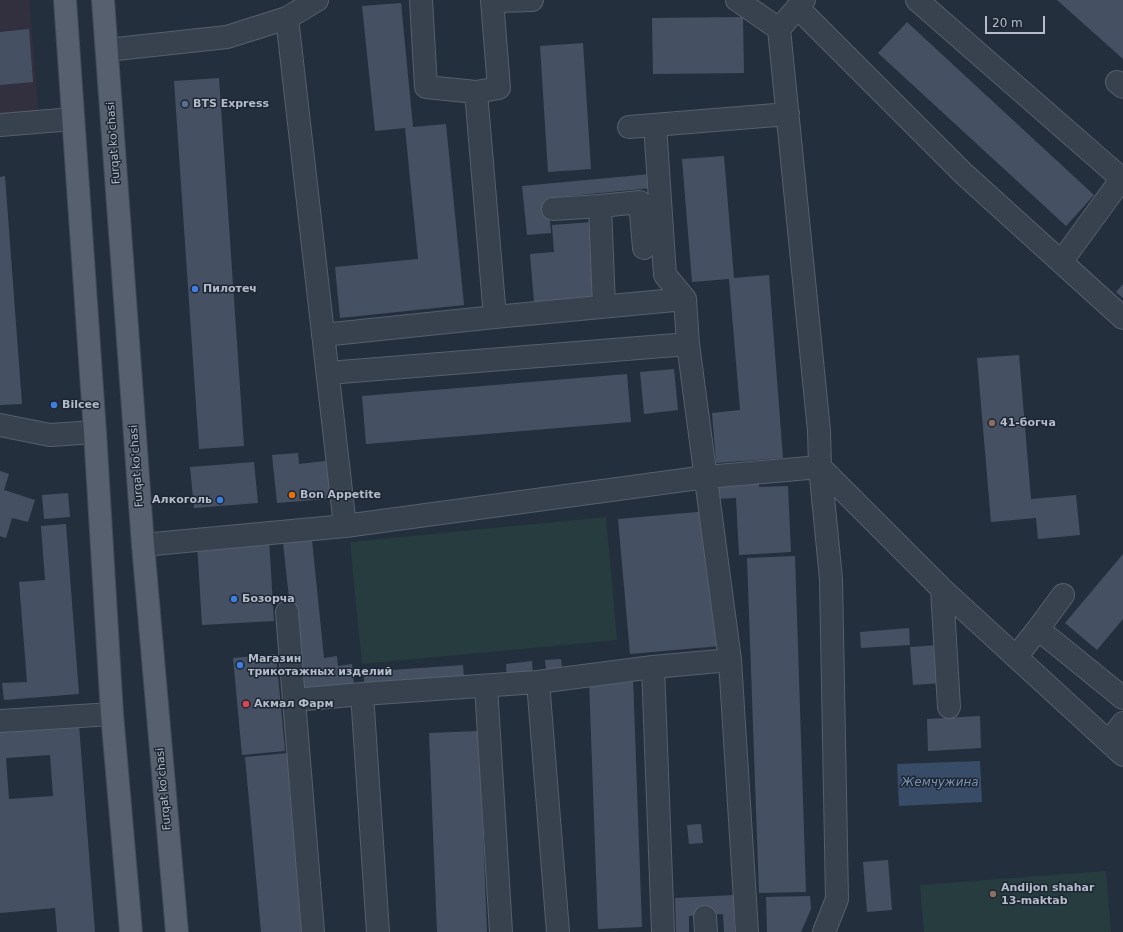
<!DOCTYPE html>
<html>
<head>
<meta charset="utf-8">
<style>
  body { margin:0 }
  #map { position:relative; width:1123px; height:932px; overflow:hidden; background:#242f3e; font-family:"DejaVu Sans",sans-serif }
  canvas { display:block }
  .scale { position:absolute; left:985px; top:16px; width:60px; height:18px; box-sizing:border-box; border:2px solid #b4bcc9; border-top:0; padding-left:5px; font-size:12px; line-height:14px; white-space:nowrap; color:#b4bcc9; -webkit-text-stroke:3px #1d2633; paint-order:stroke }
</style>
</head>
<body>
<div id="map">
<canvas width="1123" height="932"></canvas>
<div class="scale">20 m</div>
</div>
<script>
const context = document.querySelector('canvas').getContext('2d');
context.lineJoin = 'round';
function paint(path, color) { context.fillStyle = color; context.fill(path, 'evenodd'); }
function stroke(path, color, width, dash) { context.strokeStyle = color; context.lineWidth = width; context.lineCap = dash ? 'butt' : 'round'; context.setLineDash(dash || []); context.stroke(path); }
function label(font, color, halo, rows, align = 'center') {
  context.font = font + ' "DejaVu Sans",sans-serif'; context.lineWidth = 3; context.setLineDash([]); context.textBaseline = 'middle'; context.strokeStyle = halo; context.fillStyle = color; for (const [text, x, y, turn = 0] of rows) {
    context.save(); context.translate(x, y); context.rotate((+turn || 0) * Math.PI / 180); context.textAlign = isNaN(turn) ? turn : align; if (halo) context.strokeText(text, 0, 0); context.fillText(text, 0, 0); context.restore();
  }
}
paint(new Path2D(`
  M 0,0 L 29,0 L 40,132 L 0,136 Z`), '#32303f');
paint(new Path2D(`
  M 606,517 L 617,640 L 362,664 L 350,542 Z
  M 1106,871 L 1111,932 L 924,932 L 920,885 Z`), '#263c3f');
paint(new Path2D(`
  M 980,761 L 982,802 L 899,806 L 897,764 Z`), '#394c67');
paint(new Path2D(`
  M 1057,0 L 1123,0 L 1123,59 Z
  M 401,3 L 413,127 L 446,124 L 464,305 L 340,318 L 335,267 L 418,259 L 405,128 L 375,131 L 362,6 Z
  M 743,17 L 744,73 L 653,74 L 652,18 Z
  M 907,22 L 1094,195 L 1066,226 L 878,53 Z
  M 29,29 L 33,82 L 0,85 L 0,32 Z
  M 583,43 L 591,169 L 548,172 L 540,46 Z
  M 219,78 L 244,446 L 199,449 L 174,81 Z
  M 724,156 L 734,278 L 769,275 L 783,458 L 716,463 L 712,413 L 740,410 L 729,279 L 692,282 L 682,159 Z
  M 651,174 L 652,188 L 548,198 L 551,233 L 527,235 L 522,186 Z
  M 5,176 L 22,404 L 0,405 L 0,177 Z
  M 592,222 L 598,297 L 534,302 L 530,254 L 554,252 L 552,225 Z
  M 1123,284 L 1123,298 L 1116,292 Z
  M 1019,355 L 1031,499 L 1076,495 L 1080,535 L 1038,539 L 1036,518 L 991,522 L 977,358 Z
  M 674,369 L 678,410 L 644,414 L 640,372 Z
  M 627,374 L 631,422 L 366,444 L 362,396 Z
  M 298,453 L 299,464 L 334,460 L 338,498 L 277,503 L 272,455 Z
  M 254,462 L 258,503 L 194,508 L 190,467 Z
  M 0,471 L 9,474 L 4,490 L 35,500 L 28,522 L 12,518 L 6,538 L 0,536 Z
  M 759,477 L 759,487 L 788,486 L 791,552 L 739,555 L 736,498 L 715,499 L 714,479 Z
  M 68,493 L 70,517 L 44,519 L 42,495 Z
  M 708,511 L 720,646 L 630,654 L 618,519 Z
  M 66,524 L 79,694 L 4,700 L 2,683 L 27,682 L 19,582 L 45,580 L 41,526 Z
  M 269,539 L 274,621 L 202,625 L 197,543 Z
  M 312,540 L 324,658 L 337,656 L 338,666 L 352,664 L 354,686 L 299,689 L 283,543 Z
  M 1123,554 L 1123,619 L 1097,650 L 1065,623 Z
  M 795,556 L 806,892 L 759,893 L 747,558 Z
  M 909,628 L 910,645 L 861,648 L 860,632 Z
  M 938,645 L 941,683 L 913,685 L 910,647 Z
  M 276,654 L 285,751 L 242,755 L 233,658 Z
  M 561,659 L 563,677 L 547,678 L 545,660 Z
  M 532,661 L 533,678 L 507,680 L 506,664 Z
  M 463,665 L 464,677 L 364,684 L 364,672 Z
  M 633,678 L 642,927 L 598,929 L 589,680 Z
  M 980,716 L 981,748 L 928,751 L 927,719 Z
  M 79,725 L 95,932 L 57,932 L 55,908 L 0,913 L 0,731 ZM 50,755 L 53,796 L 9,799 L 6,758 Z
  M 479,731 L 487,932 L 437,932 L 429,733 Z
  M 288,753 L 304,932 L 261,932 L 245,757 Z
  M 701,824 L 703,843 L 689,844 L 687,825 Z
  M 888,860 L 892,910 L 867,912 L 863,862 Z
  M 735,895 L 736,914 L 734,914 L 735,932 L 724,932 L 723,914 L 689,916 L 689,932 L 676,932 L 675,898 Z
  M 810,896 L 811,909 L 801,932 L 767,932 L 766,897 Z`), '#455162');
const minor = new Path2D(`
  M 421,0 L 426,87 L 476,92 L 499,88 L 492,0
  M 492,0 L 499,1 L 532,0
  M 737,0 L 779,29
  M 804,0 L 779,29 L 819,431 L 820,467 L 831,579 L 837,899 L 824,932
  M 917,0 L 1122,179
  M 798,8 L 964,174 L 1123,318
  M 287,18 L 345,526
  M 107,50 L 227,37 L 287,18 L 317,0
  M 1117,82 L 1123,87
  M 476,92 L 495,317
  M 0,125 L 73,119
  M 655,125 L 665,275 L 685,299
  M 629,127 L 788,114
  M 600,206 L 640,202 L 644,248
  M 553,209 L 600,206 L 604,306
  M 1061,262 L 1123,177
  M 328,373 L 688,344
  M 0,425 L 50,435 L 95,432
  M 143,545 L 345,526 L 706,477 L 820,467 L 942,589 L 1123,755
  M 942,589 L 949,707
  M 287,612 L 294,700 L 362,694 L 538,682 L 653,667 L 730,660 L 688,344 L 685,299 L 495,317 L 323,335
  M 1038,629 L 1063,595
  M 1016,657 L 1038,629 L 1123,698
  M 730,660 L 747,932
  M 653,667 L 663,932
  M 538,682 L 558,932
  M 486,686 L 501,932
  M 362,694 L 378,932
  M 294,700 L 313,932
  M 0,721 L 112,714
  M 1109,742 L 1123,723
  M 705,917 L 706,932`);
const major = new Path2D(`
  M 65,0 L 95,432 L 112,714 L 131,932
  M 103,0 L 143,545 L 177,932`);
stroke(minor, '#565f6c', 24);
stroke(major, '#414a57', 24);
stroke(minor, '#38414e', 22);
stroke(major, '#56606e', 22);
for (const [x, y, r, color] of [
  [185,104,4,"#5c6f8a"],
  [195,289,4,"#3f7fe0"],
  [54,405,4,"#3f7fe0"],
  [992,423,4,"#8d6e63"],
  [292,495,4,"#e8710a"],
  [220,500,4,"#3f7fe0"],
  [234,599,4,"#3f7fe0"],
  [240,665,4,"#3f7fe0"],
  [246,704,4,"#e0444e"],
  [993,894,4,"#8d6e63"]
]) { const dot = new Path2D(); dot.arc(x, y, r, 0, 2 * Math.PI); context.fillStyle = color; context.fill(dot); stroke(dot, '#1d2633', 1.5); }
label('bold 11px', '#b4bcc9', '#1d2633', [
  ["BTS Express",193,104],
  ["Пилотеч",203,289],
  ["Bilcee",62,405],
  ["41-богча",1000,423],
  ["Bon Appetite",300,495],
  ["Алкоголь",212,500,"right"],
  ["Бозорча",242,599],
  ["Магазин",248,659],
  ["трикотажных изделий",248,672],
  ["Акмал Фарм",254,704],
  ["Andijon shahar",1001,888],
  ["13-maktab",1001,901]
], 'left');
label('11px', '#b4bcc9', '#1d2633', [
  ["Furqat ko'chasi",114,143,-94],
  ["Furqat ko'chasi",137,466,-94],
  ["Furqat ko'chasi",164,789,-95]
]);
label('italic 12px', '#7c92b1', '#1d2633', [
  ["Жемчужина",940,783]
]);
</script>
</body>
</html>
